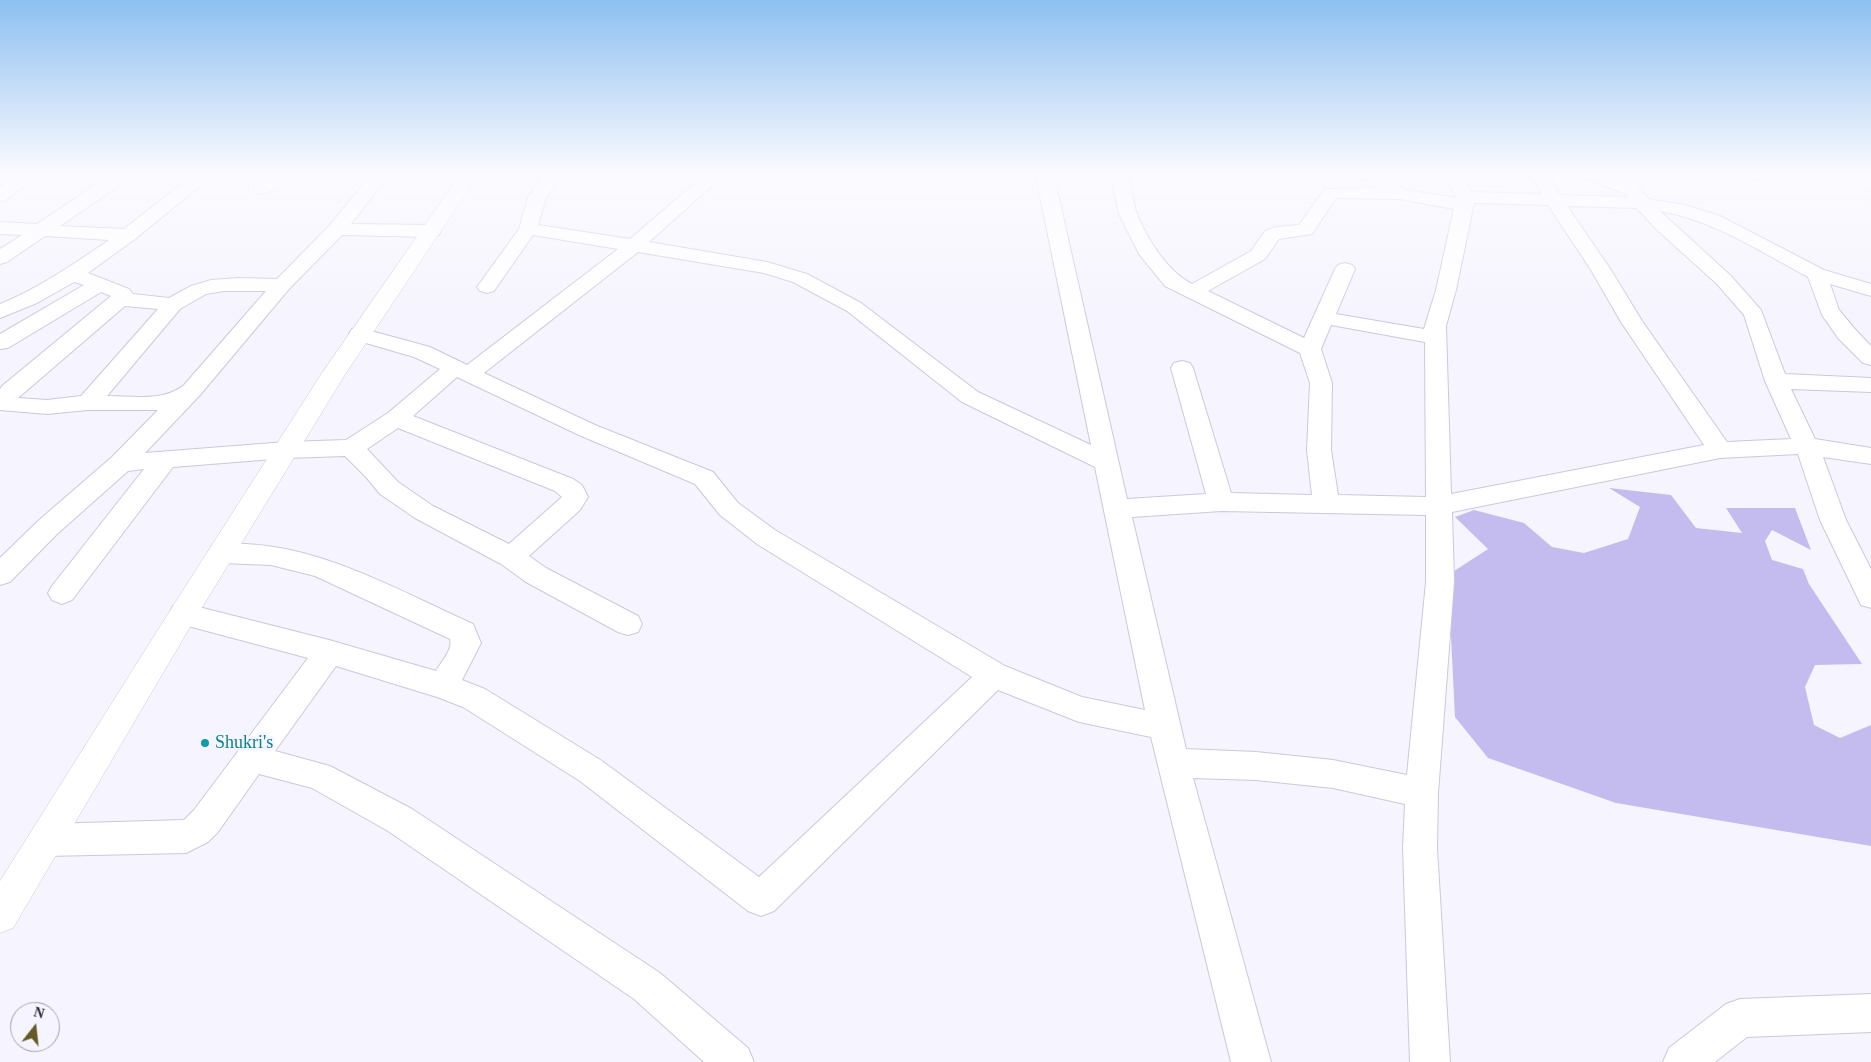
<!DOCTYPE html>
<html>
<head>
<meta charset="utf-8">
<style>
  body { margin:0 }
  #map { position:relative; width:1871px; height:1062px; overflow:hidden; background:#f6f4fe; font-family:Georgia,serif }
  canvas { display:block }
  .north { position:absolute; left:10px; top:1002px; width:50px; height:50px; box-sizing:border-box; background:#f6f4fe; border:1px solid #a4a2ac; border-radius:50%; rotate:16deg; font-size:14px; font-weight:700; line-height:20px; text-align:center; color:#292830 }
  .north::after { content:''; display:block; margin:auto; width:18px; height:22px; background:#665a27; clip-path:polygon(50% 0,100% 100%,50% 72%,0 100%) }
</style>
</head>
<body>
<div id="map">
<canvas width="1871" height="1062"></canvas>
<div class="north">N</div>
</div>
<script>
const context = document.querySelector('canvas').getContext('2d');
context.lineJoin = 'round';
function paint(path, color) { context.fillStyle = color; context.fill(path, 'evenodd'); }
function stroke(path, color, width, dash) { context.strokeStyle = color; context.lineWidth = width; context.lineCap = dash ? 'butt' : 'round'; context.setLineDash(dash || []); context.stroke(path); }
function label(font, color, halo, rows, align = 'center') {
  context.font = font + ' Georgia,serif'; context.lineWidth = 5; context.setLineDash([]); context.textBaseline = 'middle'; context.strokeStyle = halo; context.fillStyle = color; for (const [text, x, y, turn = 0] of rows) {
    context.save(); context.translate(x, y); context.rotate((+turn || 0) * Math.PI / 180); context.textAlign = isNaN(turn) ? turn : align; if (halo) context.strokeText(text, 0, 0); context.fillText(text, 0, 0); context.restore();
  }
}
paint(new Path2D(`
  M 1609,488 L 1671,495 L 1696,528 L 1742,533 L 1726,508 L 1795,508 L 1811,550 L 1772,530 L 1765,541 L 1772,560 L 1803,569 L 1809,584 L 1862,664 L 1815,665 L 1805,687 L 1814,725 L 1840,738 L 1871,725 L 1871,846 L 1616,803 L 1488,758 L 1455,717 L 1448,575 L 1488,549 L 1455,517 L 1474,510 L 1524,523 L 1552,547 L 1584,553 L 1628,539 L 1640,507 Z`), '#c4bcee');
const minor = new Path2D(`
  M 21,172 L 41,172 L 6,200 L 0,201 L 0,187 Z
  M 115,172 L 136,172 L 133,176 L 60,226 L 124,229 L 197,172 L 217,172 L 135,239 L 88,273 L 129,289 L 133,294 L 169,298 L 191,286 L 211,280 L 238,278 L 277,279 L 330,225 L 373,172 L 391,172 L 351,224 L 432,225 L 439,227 L 441,231 L 439,235 L 432,237 L 342,235 L 289,289 L 200,395 L 145,453 L 286,442 L 346,440 L 388,413 L 440,369 L 414,357 L 352,339 L 349,334 L 352,329 L 360,328 L 430,347 L 467,365 L 618,249 L 533,235 L 494,291 L 487,293 L 480,291 L 477,287 L 519,229 L 528,198 L 545,172 L 563,172 L 546,198 L 538,225 L 630,239 L 708,172 L 727,172 L 649,242 L 767,262 L 807,274 L 861,303 L 978,392 L 1091,445 L 1035,172 L 1053,172 L 1127,499 L 1206,494 L 1171,368 L 1174,363 L 1182,361 L 1190,363 L 1193,368 L 1231,493 L 1312,495 L 1307,450 L 1310,383 L 1300,353 L 1165,286 L 1139,254 L 1119,214 L 1110,172 L 1128,172 C 1131,186 1132,201 1137,214 C 1147,239 1168,272 1192,284 L 1251,251 L 1265,231 L 1276,227 L 1299,225 L 1325,189 L 1378,188 L 1358,176 L 1355,172 L 1376,172 L 1405,190 L 1457,198 L 1444,172 L 1462,172 L 1472,192 L 1542,194 L 1529,172 L 1547,172 L 1560,195 L 1628,197 L 1626,194 L 1580,176 L 1577,172 L 1602,172 L 1612,176 L 1609,172 L 1627,172 L 1648,199 L 1685,205 L 1720,216 L 1824,270 L 1871,284 L 1871,296 L 1830,284 L 1839,310 L 1854,328 L 1871,346 L 1871,365 L 1863,363 L 1838,338 L 1822,315 L 1808,277 C 1761,252 1713,220 1660,211 L 1731,276 L 1761,310 L 1785,374 L 1871,378 L 1871,392 L 1791,389 L 1815,439 L 1871,448 L 1871,464 L 1823,457 L 1846,520 L 1871,569 L 1871,608 L 1861,605 L 1820,520 L 1798,454 L 1720,458 L 1452,512 L 1454,582 L 1438,793 L 1437,848 L 1450,1062 L 1410,1062 L 1403,848 L 1405,804 L 1333,788 L 1256,780 L 1193,778 L 1271,1062 L 1231,1062 L 1151,737 L 1079,722 L 998,690 L 774,911 L 761,916 L 748,911 L 580,781 L 463,707 L 437,697 L 336,666 L 275,751 L 330,766 L 412,809 L 660,973 L 748,1048 L 754,1062 L 704,1062 L 634,999 L 388,831 L 312,788 L 259,774 L 218,832 L 208,842 L 186,853 L 46,856 L 34,851 L 29,840 L 34,829 L 46,824 L 184,820 L 194,810 L 308,658 L 173,622 L 169,614 L 173,606 L 183,603 L 329,640 L 436,671 C 441,662 453,650 450,639 L 315,576 L 271,565 L 221,563 L 212,560 L 208,553 L 212,546 C 223,543 233,544 245,544 C 324,547 402,592 473,624 L 481,643 L 462,680 L 485,689 L 602,761 L 759,877 L 972,677 L 757,544 L 720,515 L 695,484 L 579,435 L 457,377 L 413,416 L 573,479 L 582,485 L 588,497 L 580,510 L 529,556 L 546,568 L 638,616 L 642,624 L 638,632 L 628,635 L 618,632 L 526,582 L 501,564 L 415,518 L 380,494 L 366,477 L 345,456 L 286,458 L 173,467 L 72,600 L 62,604 L 52,600 L 48,593 L 52,586 L 144,469 L 128,471 L 56,535 L 10,582 L 0,585 L 0,558 L 38,521 L 112,457 L 158,410 L 88,410 L 47,414 L 0,410 L 0,389 L 2,386 L 111,296 L 101,292 L 8,348 L 0,349 L 0,334 L 84,285 L 74,282 L 37,303 L 0,318 L 0,304 C 39,288 74,264 109,240 L 45,236 L 7,262 L 0,264 L 0,249 L 22,235 L 0,234 L 0,222 L 37,224 ZM 1336,198 L 1400,199 L 1454,209 L 1436,290 L 1424,329 L 1336,314 L 1355,269 L 1352,265 L 1345,263 L 1338,265 L 1335,269 L 1304,338 L 1208,291 L 1265,259 L 1279,239 L 1312,234 ZM 1474,203 L 1548,205 L 1591,270 L 1621,322 L 1704,445 L 1451,494 L 1446,326 L 1456,290 ZM 1567,206 L 1637,208 L 1656,229 L 1717,284 L 1744,315 L 1765,381 L 1791,439 L 1727,442 L 1642,321 L 1611,270 ZM 638,252 L 764,273 L 793,282 L 847,311 L 962,402 L 1095,467 L 1145,710 L 1082,697 L 1005,666 L 775,530 L 738,503 L 713,472 L 595,425 L 484,373 ZM 224,291 L 266,291 L 184,385 C 164,402 132,396 107,396 L 180,309 L 206,294 ZM 125,306 L 158,309 L 81,396 L 47,400 L 18,398 ZM 1331,325 L 1425,342 L 1426,497 L 1338,495 L 1331,450 L 1332,383 L 1321,349 ZM 398,428 L 555,491 L 562,497 L 509,544 L 433,506 L 398,482 L 367,449 ZM 1221,511 L 1426,515 L 1426,582 L 1407,775 L 1333,760 L 1256,752 L 1186,749 L 1132,517 Z
  M 273,172 L 293,172 C 285,183 269,196 256,193 L 253,189 Z
  M 1745,172 L 1763,172 L 1764,174 L 1761,178 L 1755,179 L 1749,178 Z
  M 1871,994 L 1871,1032 L 1747,1037 L 1715,1062 L 1663,1062 L 1669,1048 L 1726,1004 L 1740,999 Z`);
const tertiary = new Path2D(`
  M 462,172 L 480,172 L 346,373 L 193,622 L 13,928 L 0,933 L 0,881 L 173,606 L 322,373 Z
  M 1845,172 L 1866,172 L 1871,176 L 1871,191 L 1864,189 Z`);
stroke(minor, '#cbc8de', 2);
stroke(tertiary, '#cbc8de', 1);
paint(minor, '#fff');
paint(tertiary, '#fff');
const sky = context.createLinearGradient(0, 0, 0, 321);
sky.addColorStop(0, '#8dc0f1');
sky.addColorStop(0.54, '#fbfaff');
sky.addColorStop(1, '#fbfaff00');
context.fillStyle = sky;
context.fillRect(0, 0, 1871, 321);
for (const [x, y, r, color] of [
  [205,743,5,"#0f9aa8"]
]) { const dot = new Path2D(); dot.arc(x, y, r, 0, 2 * Math.PI); context.fillStyle = color; context.fill(dot); stroke(dot, '#f6f4fe', 2); }
label('18px', '#0d838f', '#f6f4fe', [
  ["Shukri's",215,743]
], 'left');
</script>
</body>
</html>
